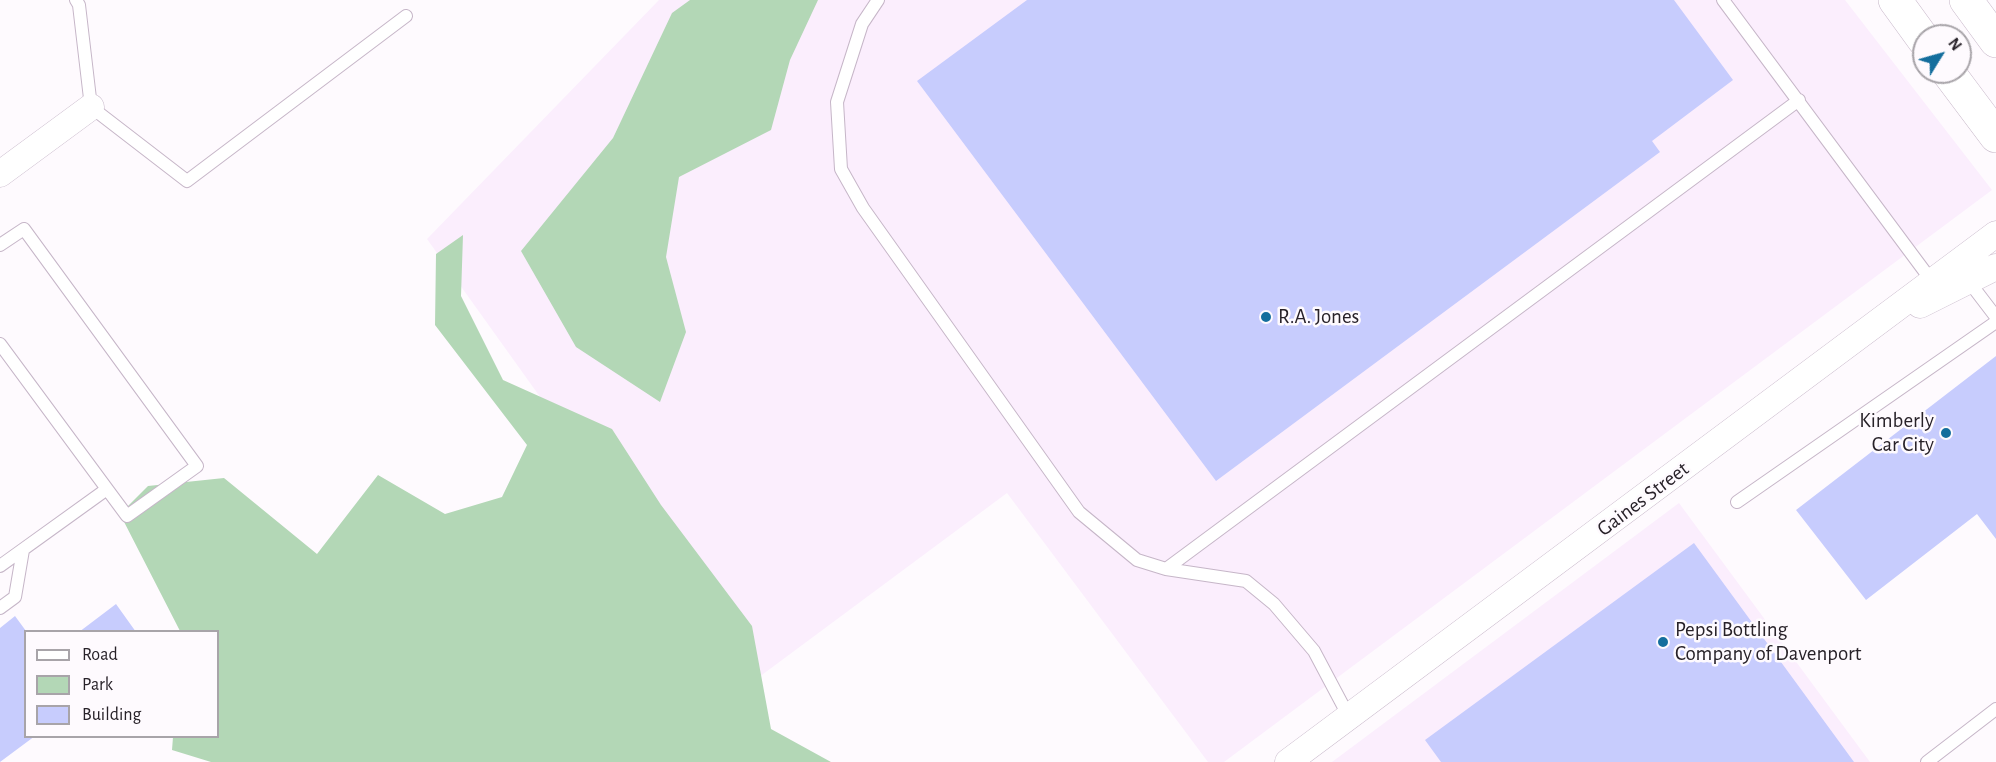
<!DOCTYPE html>
<html>
<head>
<meta charset="utf-8">
<style>
  body { margin:0 }
  #map { position:relative; width:1996px; height:762px; overflow:hidden; background:#fefafe; font-family:"Alegreya Sans",sans-serif }
  canvas { display:block }
  .legend { position:absolute; left:24px; top:630px; width:195px; height:108px; box-sizing:border-box; background:#fefafe; border:2px solid #a8a4a9; margin:0; padding:8px 10px; list-style:none; font-size:18px; color:#282229 }
  .legend li { display:flex; align-items:center; gap:12px; height:30px }
  .legend b { width:30px; border:2px solid #a8a4a9 }
  .north { position:absolute; left:1912px; top:24px; width:60px; height:60px; box-sizing:border-box; background:#fefafe; border:2px solid #a8a4a9; border-radius:50%; rotate:53deg; font-size:16px; font-weight:700; line-height:24px; text-align:center; color:#282229 }
  .north::after { content:''; display:block; margin:auto; width:21px; height:27px; background:#146e9d; clip-path:polygon(50% 0,100% 100%,50% 72%,0 100%) }
</style>
</head>
<body>
<div id="map">
<canvas width="1996" height="762"></canvas>
<ul class="legend">
<li><b style="height:8px;background:#fff"></b>Road</li>
<li><b style="height:16px;background:#b3d7b6"></b>Park</li>
<li><b style="height:16px;background:#c7ccfd"></b>Building</li>
</ul>
<div class="north">N</div>
</div>
<script>
const context = document.querySelector('canvas').getContext('2d');
context.lineJoin = 'round';
function paint(path, color) { context.fillStyle = color; context.fill(path, 'evenodd'); }
function stroke(path, color, width, dash) { context.strokeStyle = color; context.lineWidth = width; context.lineCap = dash ? 'butt' : 'round'; context.setLineDash(dash || []); context.stroke(path); }
function label(font, color, halo, rows, align = 'center') {
  context.font = font + ' "Alegreya Sans",sans-serif'; context.lineWidth = 5; context.setLineDash([]); context.textBaseline = 'middle'; context.strokeStyle = halo; context.fillStyle = color; for (const [text, x, y, turn = 0] of rows) {
    context.save(); context.translate(x, y); context.rotate((+turn || 0) * Math.PI / 180); context.textAlign = isNaN(turn) ? turn : align; if (halo) context.strokeText(text, 0, 0); context.fillText(text, 0, 0); context.restore();
  }
}
paint(new Path2D(`
  M 659,0 L 1845,0 L 1992,190 L 1224,762 L 1208,762 L 1007,493 L 747,686 L 427,239 Z
  M 1679,503 L 1870,762 L 1332,762 Z`), '#fbeefd');
paint(new Path2D(`
  M 690,0 L 818,0 L 790,60 L 771,130 L 679,177 L 666,257 L 686,332 L 660,402 L 576,347 L 521,251 L 613,138 L 672,13 Z
  M 463,235 L 461,296 L 503,380 L 612,429 L 661,505 L 752,626 L 771,729 L 831,762 L 211,762 L 172,750 L 173,737 L 218,736 L 218,632 L 180,631 L 120,514 L 148,486 L 224,478 L 317,554 L 378,475 L 445,514 L 502,497 L 527,445 L 435,325 L 436,254 Z`), '#b3d7b6');
paint(new Path2D(`
  M 1027,0 L 1674,0 L 1733,80 L 1652,141 L 1660,152 L 1216,481 L 917,81 Z
  M 1996,356 L 1996,539 L 1977,514 L 1866,600 L 1796,510 Z
  M 1694,543 L 1854,762 L 1441,762 L 1425,740 Z
  M 116,604 L 136,632 L 79,632 Z
  M 15,616 L 26,631 L 26,736 L 35,736 L 0,762 L 0,628 Z`), '#c7ccfd');
const lane = new Path2D(`
  M 76,0 L 79,5 L 91,107 L 187,181 L 406,16
  M 878,0 L 862,24 L 837,102 L 841,169 L 863,208 L 1079,512 L 1137,560 L 1166,569 L 1246,581 L 1274,604 L 1314,651 L 1349,717
  M 1723,0 L 1934,284
  M 0,245 L 24,229 L 197,466 L 127,516 L 107,489
  M 1967,279 L 1996,317
  M 0,344 L 107,489 L 0,566
  M 1737,502 L 1996,322
  M 1166,569 L 1799,100
  M 0,608 L 15,597 L 23,550
  M 1927,762 L 1996,709`);
const street = new Path2D(`
  M 0,174 L 91,107
  M 1920,305 L 1996,267
  M 1288,762 L 1996,234`);
const primary = new Path2D(`
  M 1895,0 L 1924,40
  M 1966,0 L 1996,41
  M 1948,72 L 1996,136`);
stroke(lane, '#c6b6c8', 14);
stroke(street, '#c6b6c8', 27);
stroke(primary, '#c6b6c8', 34);
stroke(lane, '#fff', 12);
stroke(street, '#fff', 26);
stroke(primary, '#fff', 33);
for (const [x, y, r, color] of [
  [1266,317,6,"#146e9d"],
  [1946,433,6,"#146e9d"],
  [1663,642,6,"#146e9d"]
]) { const dot = new Path2D(); dot.arc(x, y, r, 0, 2 * Math.PI); context.fillStyle = color; context.fill(dot); stroke(dot, '#fefafe', 2); }
label('21px', '#282229', '#fefafe', [
  ["R.A. Jones",1278,317],
  ["Kimberly",1934,421,"right"],
  ["Car City",1934,445,"right"],
  ["Pepsi Bottling",1675,630],
  ["Company of Davenport",1675,654]
], 'left');
label('21px', '#282229', '#fefafe', [
  ["Gaines Street",1643,499,-37]
]);
</script>
</body>
</html>
